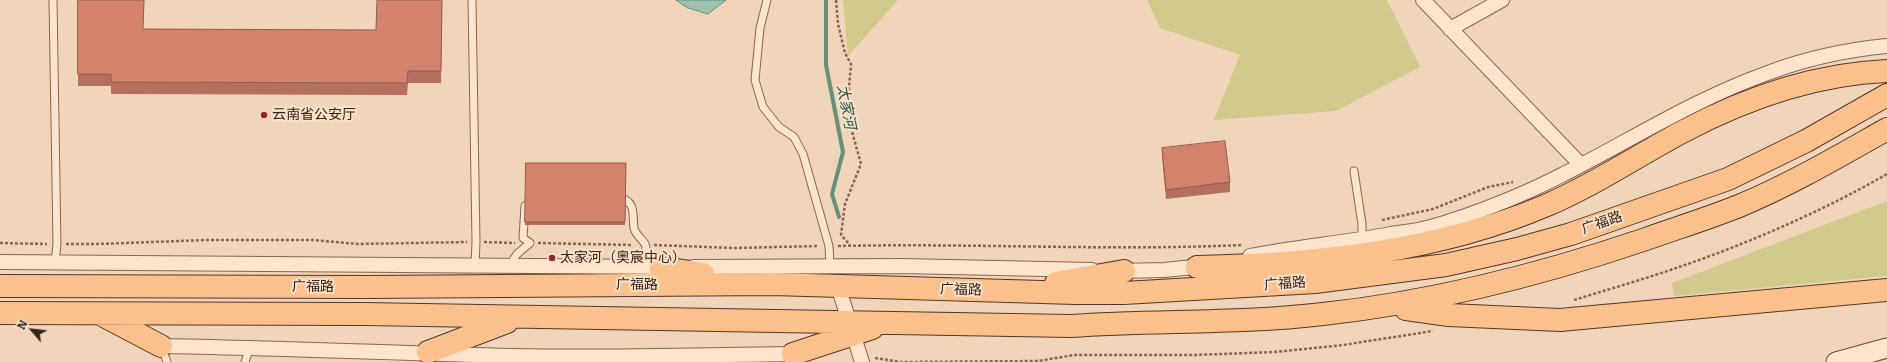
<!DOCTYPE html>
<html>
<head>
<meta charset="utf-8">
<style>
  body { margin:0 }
  #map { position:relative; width:1887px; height:362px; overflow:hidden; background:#f1d5ba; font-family:Literata,serif }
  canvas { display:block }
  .north { position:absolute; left:12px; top:310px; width:40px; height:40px; -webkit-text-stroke:3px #f8e1ca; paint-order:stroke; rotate:298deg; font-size:11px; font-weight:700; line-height:16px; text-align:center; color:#372219 }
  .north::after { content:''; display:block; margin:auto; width:14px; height:18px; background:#372219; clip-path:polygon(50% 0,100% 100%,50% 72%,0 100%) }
</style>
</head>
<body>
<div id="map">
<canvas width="1887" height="362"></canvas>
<div class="north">N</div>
</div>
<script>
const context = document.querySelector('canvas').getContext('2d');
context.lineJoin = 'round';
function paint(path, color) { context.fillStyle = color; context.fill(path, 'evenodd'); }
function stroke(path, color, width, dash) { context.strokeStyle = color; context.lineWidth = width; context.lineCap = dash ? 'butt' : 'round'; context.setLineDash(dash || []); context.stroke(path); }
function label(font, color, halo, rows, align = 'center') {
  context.font = font + ' Literata,"Noto Sans SC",serif'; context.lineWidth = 4; context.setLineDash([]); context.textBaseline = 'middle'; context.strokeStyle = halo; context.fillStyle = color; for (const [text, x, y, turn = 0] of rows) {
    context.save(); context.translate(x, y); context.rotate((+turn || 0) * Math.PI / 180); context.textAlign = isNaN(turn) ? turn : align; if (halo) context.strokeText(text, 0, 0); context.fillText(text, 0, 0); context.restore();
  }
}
paint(new Path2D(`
  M 843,0 L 898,0 L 848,56 Z
  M 1147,0 L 1387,0 L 1420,67 L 1336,111 L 1214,120 L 1240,55 L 1160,28 Z
  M 1887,201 L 1887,276 L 1674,296 L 1672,283 Z`), '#d0ca8d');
const water = new Path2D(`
  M 676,0 L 726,0 L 708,14 L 688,8 Z`);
paint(water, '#9fc1b0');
stroke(water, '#668f7c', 1);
stroke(new Path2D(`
  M 826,0 L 826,65 L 843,152 L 832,194 L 839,217`), '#668f7c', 4);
const service = new Path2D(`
  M 53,0 L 57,244 L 55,263
  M 472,0 L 476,242 L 475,266
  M 767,0 L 760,28 L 755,80 L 763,107 L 779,127 L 794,137 L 803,154 L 829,246 L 830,266
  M 1354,171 L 1362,224 L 1362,240
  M 618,197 C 637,201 632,215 634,228 C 635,234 642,239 645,244 C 647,248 646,255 646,260 L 654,264
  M 509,266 L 517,254 L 530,243 L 523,238 L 525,206 L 532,200
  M 162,348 L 167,362
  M 245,362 L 250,347`);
const minor = new Path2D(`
  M 1423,0 L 1581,165
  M 1450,29 L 1502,0
  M 1250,256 C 1297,247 1344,243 1391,234 C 1404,232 1418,231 1431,227 C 1452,221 1475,213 1495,205 C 1589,169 1671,108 1765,74 C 1804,59 1845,50 1887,46
  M 0,262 L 668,267
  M 693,267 L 902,266 L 1092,270
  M 1117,271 L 1164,270 L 1204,266
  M 838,286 L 862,362
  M 161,346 C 278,348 396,353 513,356 C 606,358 700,355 793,354`);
const secondary = new Path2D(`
  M 1836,362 L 1887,348`);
const primary = new Path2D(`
  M 1197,267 C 1316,264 1437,252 1547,205 C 1594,185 1637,156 1682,132 C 1746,98 1815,74 1887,71
  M 661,268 L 703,274
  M 1056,283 L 1124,271
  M 0,286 L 368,287 L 773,284 L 1075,293 L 1124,293 L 1315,282 L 1446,265 L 1517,249 L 1571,234 L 1728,179 L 1806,141 L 1887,95
  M 1406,309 L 1449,315 L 1560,320 L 1887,290
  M 0,313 L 364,314 L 1071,326 C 1155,320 1239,324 1323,314 C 1435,302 1540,275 1646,239 C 1677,228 1709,218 1739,206 C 1790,185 1839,156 1887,129
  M 102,315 L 161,346
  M 428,352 L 507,322
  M 793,354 L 872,328`);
stroke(service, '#896553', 9);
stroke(minor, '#896553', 16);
stroke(secondary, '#6a4636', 21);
stroke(primary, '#563428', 24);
stroke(new Path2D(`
  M 836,0 L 838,24 L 845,53 L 851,64 L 848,99 L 851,128 L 861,164 L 845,204 L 841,235 L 850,245
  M 1382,220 L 1433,209 L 1488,187 L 1513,182
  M 484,242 L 515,243
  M 0,243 L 47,244
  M 538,243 L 633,245
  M 66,244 L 97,244 L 207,240 L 313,240 L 358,244 L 467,242
  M 654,245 L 734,248 L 819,246
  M 838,246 C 973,243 1108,251 1243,245
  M 1574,300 C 1609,289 1645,279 1679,267 C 1747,244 1825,210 1887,174
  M 875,358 L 901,362 L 1038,361 L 1074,355 L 1194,355 L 1275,352 L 1343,345 L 1433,331`), '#896553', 2.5, [3, 2]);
stroke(service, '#fce4cd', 7);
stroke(minor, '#fce4cd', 14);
stroke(secondary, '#fce4cd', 19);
stroke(primary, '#fac18c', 22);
paint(new Path2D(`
  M 78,0 L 143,29 L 376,30 L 442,0 L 441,83 L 408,83 L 407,95 L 111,94 L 111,86 L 78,86 Z
  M 1162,148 L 1230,182 L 1230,192 L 1166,199 L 1162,157 Z
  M 526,163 L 626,163 L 625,225 L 525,225 Z`), '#b5705d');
const building = new Path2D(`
  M 78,0 L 144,0 L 143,29 L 376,30 L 377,0 L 442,0 L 441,71 L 408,71 L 407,83 L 111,82 L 111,74 L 78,74 Z
  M 1225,141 L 1230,182 L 1166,190 L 1162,148 Z
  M 526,163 L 626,163 L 625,222 L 525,222 Z`);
paint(building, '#d3826c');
stroke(building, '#945b4c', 1);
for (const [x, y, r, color] of [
  [264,115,4,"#9d1e39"],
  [552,258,4,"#9d1e39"]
]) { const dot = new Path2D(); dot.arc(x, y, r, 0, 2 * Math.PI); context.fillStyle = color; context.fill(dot); stroke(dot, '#f8e1ca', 1.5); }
label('14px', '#372219', '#f8e1ca', [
  ["云南省公安厅",272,115],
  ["太家河（奥宸中心）",560,258]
], 'left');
label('14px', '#372219', '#f8e1ca', [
  ["广福路",1602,223,-19],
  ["广福路",1285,284,-4],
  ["广福路",637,285],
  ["广福路",313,287],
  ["广福路",961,290,2]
]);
label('italic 15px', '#27584b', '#f8e1ca', [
  ["太家河",846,107,79]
]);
</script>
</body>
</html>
